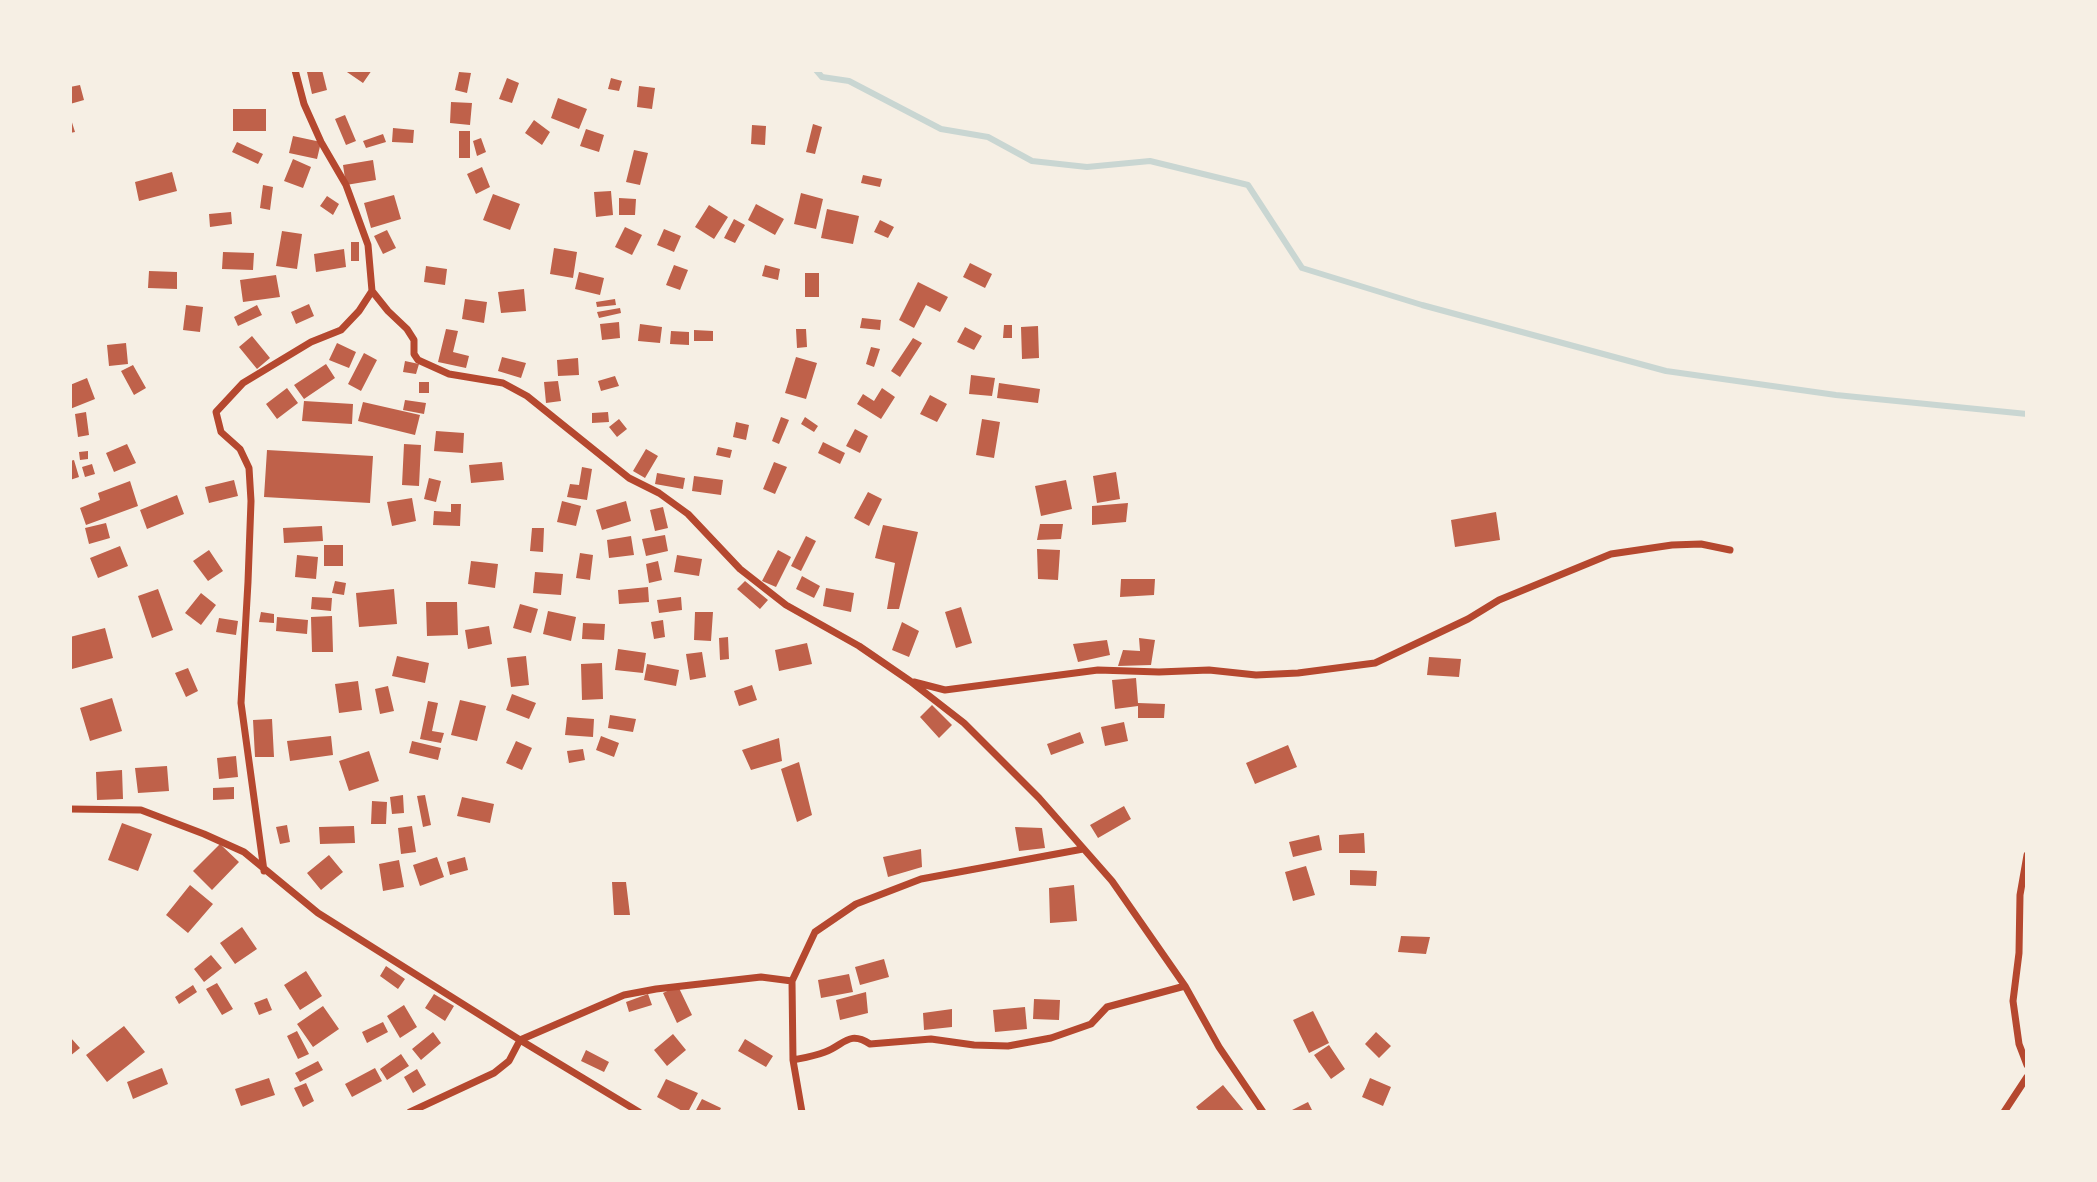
<!DOCTYPE html>
<html>
<head>
<meta charset="utf-8">
<style>
  body { margin:0 }
  #map { position:relative; width:2097px; height:1182px; overflow:hidden; background:#f6efe4; font-family:"Fira Sans Condensed",sans-serif }
  canvas { display:block }
  .frame { position:absolute; inset:0; border:72px solid #f6efe4; pointer-events:none }
</style>
</head>
<body>
<div id="map">
<canvas width="2097" height="1182"></canvas>
<div class="frame"></div>
</div>
<script>
const context = document.querySelector('canvas').getContext('2d');
context.lineJoin = 'round';
function stroke(path, color, width, dash) { context.strokeStyle = color; context.lineWidth = width; context.lineCap = dash ? 'butt' : 'round'; context.setLineDash(dash || []); context.stroke(path); }
function paint(path, color) { context.fillStyle = color; context.fill(path, 'evenodd'); }
stroke(new Path2D(`
  M 816,70 L 822,77 L 849,81 L 941,129 L 988,137 L 1032,161 L 1087,167 L 1150,161 L 1248,185 L 1302,268 L 1422,305 L 1666,371 L 1836,395 L 2027,414`), '#c9d6d2', 6);
paint(new Path2D(`
  M 322,70 L 327,90 L 312,94 L 307,72 Z
  M 344,70 L 372,70 L 363,83 Z
  M 459,72 L 471,73 L 467,93 L 455,90 Z
  M 507,78 L 519,83 L 512,103 L 499,99 Z
  M 611,78 L 622,81 L 619,91 L 608,89 Z
  M 80,85 L 84,100 L 70,104 L 70,87 Z
  M 639,86 L 655,88 L 652,109 L 637,107 Z
  M 558,98 L 587,109 L 579,129 L 551,118 Z
  M 451,102 L 472,103 L 470,125 L 450,123 Z
  M 233,109 L 266,109 L 266,131 L 233,131 Z
  M 345,115 L 356,141 L 346,145 L 335,119 Z
  M 70,116 L 75,132 L 70,133 Z
  M 534,120 L 550,132 L 542,145 L 525,133 Z
  M 813,124 L 822,127 L 815,154 L 806,152 Z
  M 752,125 L 766,126 L 765,145 L 751,144 Z
  M 393,128 L 414,130 L 413,143 L 392,142 Z
  M 586,129 L 604,135 L 599,152 L 580,146 Z
  M 459,131 L 470,131 L 470,158 L 459,158 Z
  M 383,134 L 386,142 L 366,148 L 363,141 Z
  M 293,136 L 321,142 L 317,159 L 289,153 Z
  M 481,138 L 486,152 L 477,156 L 473,141 Z
  M 237,142 L 263,154 L 258,164 L 232,152 Z
  M 634,150 L 648,153 L 640,185 L 626,182 Z
  M 293,159 L 311,167 L 303,188 L 284,181 Z
  M 373,160 L 376,180 L 346,185 L 343,165 Z
  M 482,167 L 490,187 L 476,194 L 467,174 Z
  M 172,172 L 177,191 L 139,201 L 135,182 Z
  M 863,175 L 882,179 L 880,187 L 861,183 Z
  M 263,185 L 273,187 L 270,210 L 260,208 Z
  M 611,191 L 613,215 L 596,217 L 594,192 Z
  M 801,193 L 823,199 L 816,229 L 794,224 Z
  M 493,194 L 520,204 L 510,230 L 483,220 Z
  M 394,195 L 401,219 L 371,228 L 364,203 Z
  M 327,196 L 339,204 L 333,215 L 320,206 Z
  M 619,198 L 636,199 L 635,215 L 619,215 Z
  M 756,204 L 784,219 L 775,235 L 748,220 Z
  M 709,205 L 728,217 L 714,239 L 695,227 Z
  M 827,209 L 859,216 L 853,244 L 821,238 Z
  M 231,212 L 232,224 L 210,227 L 209,214 Z
  M 734,219 L 745,225 L 735,243 L 724,238 Z
  M 880,220 L 894,227 L 888,238 L 874,232 Z
  M 625,227 L 642,235 L 632,255 L 615,247 Z
  M 664,229 L 681,236 L 674,252 L 657,245 Z
  M 387,230 L 396,248 L 383,254 L 374,236 Z
  M 282,231 L 302,234 L 297,269 L 276,266 Z
  M 351,242 L 359,242 L 359,261 L 351,261 Z
  M 554,248 L 577,252 L 573,278 L 550,274 Z
  M 344,249 L 346,267 L 316,272 L 314,254 Z
  M 223,252 L 254,253 L 253,270 L 222,269 Z
  M 970,263 L 992,274 L 985,288 L 963,277 Z
  M 674,265 L 688,270 L 680,290 L 666,285 Z
  M 765,265 L 780,269 L 778,280 L 762,276 Z
  M 426,266 L 447,269 L 445,285 L 424,282 Z
  M 149,271 L 177,272 L 177,289 L 148,288 Z
  M 579,272 L 604,278 L 600,295 L 575,289 Z
  M 805,273 L 819,273 L 819,297 L 805,297 Z
  M 276,275 L 280,297 L 243,302 L 240,280 Z
  M 918,282 L 948,297 L 940,312 L 926,305 L 914,328 L 899,320 Z
  M 524,289 L 526,311 L 501,313 L 498,292 Z
  M 465,299 L 487,302 L 484,323 L 462,319 Z
  M 615,299 L 616,305 L 597,307 L 596,302 Z
  M 309,304 L 314,316 L 296,324 L 291,312 Z
  M 186,305 L 203,307 L 200,332 L 183,330 Z
  M 257,305 L 262,315 L 238,326 L 234,317 Z
  M 620,308 L 621,313 L 599,318 L 597,312 Z
  M 862,318 L 881,320 L 880,330 L 860,328 Z
  M 619,322 L 620,338 L 602,340 L 600,324 Z
  M 640,324 L 662,327 L 660,343 L 638,341 Z
  M 1004,325 L 1012,325 L 1012,338 L 1003,338 Z
  M 1038,326 L 1039,358 L 1022,359 L 1021,327 Z
  M 965,327 L 982,336 L 974,350 L 957,342 Z
  M 446,329 L 458,331 L 453,352 L 469,356 L 466,368 L 438,362 Z
  M 796,329 L 806,329 L 807,347 L 797,348 Z
  M 694,330 L 713,331 L 713,341 L 694,341 Z
  M 671,331 L 689,332 L 689,345 L 670,344 Z
  M 252,336 L 270,358 L 257,369 L 239,347 Z
  M 913,338 L 922,343 L 900,377 L 891,371 Z
  M 126,343 L 128,364 L 109,366 L 107,345 Z
  M 337,343 L 356,352 L 349,368 L 329,360 Z
  M 871,347 L 880,349 L 874,367 L 866,364 Z
  M 364,353 L 377,360 L 361,391 L 348,384 Z
  M 502,357 L 526,363 L 521,378 L 498,371 Z
  M 796,357 L 817,363 L 806,399 L 785,393 Z
  M 578,358 L 579,375 L 558,376 L 557,360 Z
  M 405,361 L 419,364 L 416,374 L 403,372 Z
  M 326,364 L 335,378 L 304,399 L 294,385 Z
  M 133,365 L 146,388 L 134,395 L 121,371 Z
  M 971,375 L 995,378 L 992,396 L 969,394 Z
  M 615,376 L 619,386 L 601,391 L 598,381 Z
  M 87,378 L 95,399 L 70,409 L 70,385 Z
  M 558,381 L 561,401 L 546,403 L 544,382 Z
  M 419,382 L 429,382 L 429,393 L 419,393 Z
  M 999,383 L 1040,389 L 1038,403 L 997,398 Z
  M 287,388 L 298,403 L 277,419 L 266,404 Z
  M 882,388 L 895,397 L 881,419 L 857,404 L 863,394 L 874,401 Z
  M 930,395 L 947,404 L 937,422 L 920,414 Z
  M 405,400 L 426,403 L 424,414 L 403,410 Z
  M 304,401 L 353,404 L 352,424 L 302,421 Z
  M 363,402 L 420,415 L 415,435 L 358,421 Z
  M 86,412 L 89,435 L 78,437 L 75,414 Z
  M 608,412 L 609,422 L 592,423 L 592,413 Z
  M 781,417 L 789,420 L 779,444 L 772,441 Z
  M 805,417 L 818,426 L 814,432 L 801,424 Z
  M 619,419 L 627,429 L 617,437 L 609,427 Z
  M 982,419 L 1000,422 L 994,458 L 976,455 Z
  M 736,422 L 749,425 L 746,440 L 733,437 Z
  M 855,429 L 868,436 L 860,453 L 846,446 Z
  M 436,431 L 464,433 L 463,453 L 434,451 Z
  M 823,442 L 845,453 L 840,464 L 818,453 Z
  M 127,444 L 136,463 L 114,472 L 106,453 Z
  M 404,444 L 421,445 L 419,486 L 402,485 Z
  M 718,447 L 732,450 L 730,458 L 716,455 Z
  M 646,449 L 658,456 L 645,478 L 633,471 Z
  M 267,450 L 373,456 L 370,503 L 264,497 Z
  M 88,451 L 88,459 L 80,460 L 79,452 Z
  M 74,460 L 79,477 L 70,480 L 70,461 Z
  M 502,462 L 504,480 L 471,483 L 469,465 Z
  M 774,462 L 787,467 L 775,494 L 763,489 Z
  M 92,464 L 95,474 L 85,477 L 82,467 Z
  M 582,467 L 592,469 L 587,500 L 567,497 L 570,484 L 579,485 Z
  M 1116,472 L 1120,499 L 1097,503 L 1093,476 Z
  M 657,473 L 685,478 L 683,489 L 655,484 Z
  M 694,476 L 723,480 L 721,495 L 692,491 Z
  M 429,478 L 441,481 L 436,502 L 424,499 Z
  M 234,480 L 238,496 L 209,503 L 205,487 Z
  M 1066,480 L 1072,509 L 1041,516 L 1035,486 Z
  M 130,481 L 138,506 L 86,525 L 80,508 L 100,500 L 98,493 Z
  M 868,492 L 882,499 L 869,526 L 854,518 Z
  M 177,495 L 184,514 L 147,529 L 140,510 Z
  M 412,498 L 416,521 L 392,526 L 387,502 Z
  M 562,501 L 581,506 L 576,526 L 557,522 Z
  M 626,501 L 631,521 L 602,530 L 596,510 Z
  M 1128,503 L 1126,522 L 1092,525 L 1092,506 Z
  M 451,504 L 461,504 L 460,526 L 433,525 L 434,511 L 451,512 Z
  M 663,507 L 668,528 L 655,531 L 650,510 Z
  M 1496,512 L 1500,540 L 1455,547 L 1451,520 Z
  M 106,523 L 110,538 L 89,544 L 85,528 Z
  M 1040,524 L 1063,524 L 1061,539 L 1037,540 Z
  M 883,525 L 918,532 L 899,609 L 887,609 L 895,563 L 875,558 Z
  M 322,526 L 323,541 L 284,543 L 283,528 Z
  M 532,528 L 544,528 L 543,552 L 530,551 Z
  M 665,535 L 668,551 L 646,556 L 642,539 Z
  M 631,536 L 634,555 L 609,558 L 607,540 Z
  M 806,536 L 816,541 L 801,571 L 791,566 Z
  M 324,545 L 343,545 L 343,566 L 324,566 Z
  M 120,546 L 128,566 L 98,578 L 90,558 Z
  M 1037,549 L 1060,550 L 1058,580 L 1038,579 Z
  M 209,550 L 223,571 L 208,581 L 193,561 Z
  M 778,550 L 791,557 L 776,587 L 762,581 Z
  M 580,553 L 593,555 L 590,580 L 576,578 Z
  M 297,555 L 318,557 L 316,579 L 295,577 Z
  M 677,555 L 702,559 L 699,576 L 674,572 Z
  M 471,561 L 498,564 L 495,588 L 468,584 Z
  M 658,561 L 662,580 L 649,583 L 646,564 Z
  M 535,572 L 563,574 L 561,595 L 533,593 Z
  M 802,576 L 820,586 L 814,598 L 796,589 Z
  M 1121,579 L 1155,579 L 1154,595 L 1120,597 Z
  M 335,581 L 346,583 L 344,595 L 332,593 Z
  M 745,581 L 768,600 L 760,609 L 737,589 Z
  M 648,587 L 649,602 L 619,604 L 618,590 Z
  M 826,588 L 854,593 L 851,612 L 823,606 Z
  M 158,589 L 173,630 L 152,638 L 138,596 Z
  M 394,589 L 397,624 L 359,627 L 356,593 Z
  M 201,593 L 216,605 L 201,625 L 185,613 Z
  M 312,597 L 332,598 L 331,611 L 311,609 Z
  M 681,597 L 682,610 L 659,613 L 657,600 Z
  M 426,602 L 457,602 L 458,635 L 427,636 Z
  M 520,604 L 538,609 L 531,633 L 513,628 Z
  M 961,607 L 972,643 L 956,648 L 945,612 Z
  M 548,611 L 576,617 L 571,641 L 543,634 Z
  M 261,612 L 274,614 L 274,623 L 259,622 Z
  M 695,612 L 713,612 L 711,641 L 694,640 Z
  M 332,616 L 333,652 L 312,652 L 311,617 Z
  M 277,617 L 308,620 L 307,634 L 276,631 Z
  M 219,618 L 238,621 L 236,635 L 216,632 Z
  M 663,620 L 665,637 L 654,639 L 651,622 Z
  M 902,622 L 919,631 L 909,657 L 892,650 Z
  M 583,623 L 605,624 L 604,640 L 582,639 Z
  M 489,626 L 492,644 L 468,649 L 465,630 Z
  M 105,628 L 113,658 L 72,669 L 70,637 Z
  M 728,637 L 729,659 L 720,660 L 719,638 Z
  M 1139,638 L 1155,640 L 1151,665 L 1118,666 L 1123,650 L 1140,651 Z
  M 1107,640 L 1110,655 L 1078,662 L 1073,644 Z
  M 807,643 L 812,664 L 779,671 L 775,650 Z
  M 618,649 L 646,653 L 643,673 L 615,670 Z
  M 702,652 L 706,677 L 690,680 L 686,654 Z
  M 397,656 L 429,663 L 425,683 L 392,676 Z
  M 526,656 L 529,685 L 511,687 L 507,658 Z
  M 1429,657 L 1461,659 L 1459,677 L 1427,675 Z
  M 602,663 L 603,699 L 582,700 L 581,664 Z
  M 647,664 L 679,670 L 676,686 L 644,680 Z
  M 188,668 L 198,691 L 186,697 L 175,673 Z
  M 1136,678 L 1138,703 L 1165,704 L 1164,718 L 1138,718 L 1138,706 L 1115,709 L 1112,680 Z
  M 358,681 L 362,710 L 339,713 L 335,684 Z
  M 752,685 L 757,700 L 739,706 L 734,691 Z
  M 388,686 L 394,711 L 380,714 L 375,689 Z
  M 512,694 L 536,703 L 529,719 L 506,710 Z
  M 112,698 L 122,731 L 90,741 L 80,708 Z
  M 460,700 L 486,706 L 477,741 L 451,735 Z
  M 428,701 L 438,703 L 432,731 L 444,733 L 441,743 L 420,739 Z
  M 932,705 L 952,725 L 939,738 L 920,717 Z
  M 610,715 L 636,719 L 633,732 L 608,728 Z
  M 567,717 L 594,719 L 593,737 L 565,735 Z
  M 272,719 L 274,757 L 255,757 L 253,720 Z
  M 1124,722 L 1128,741 L 1105,746 L 1101,727 Z
  M 1080,732 L 1084,743 L 1051,755 L 1047,744 Z
  M 331,736 L 333,755 L 290,761 L 287,741 Z
  M 601,736 L 619,743 L 614,757 L 596,750 Z
  M 779,738 L 782,761 L 751,770 L 742,750 Z
  M 412,741 L 441,748 L 438,760 L 409,753 Z
  M 516,741 L 532,748 L 522,770 L 506,763 Z
  M 1288,745 L 1297,767 L 1255,784 L 1246,763 Z
  M 583,749 L 585,760 L 569,763 L 567,751 Z
  M 369,751 L 379,781 L 349,791 L 339,761 Z
  M 236,756 L 238,777 L 219,779 L 217,758 Z
  M 799,762 L 812,815 L 797,822 L 781,769 Z
  M 167,766 L 169,791 L 138,793 L 135,768 Z
  M 122,770 L 123,799 L 97,800 L 96,772 Z
  M 234,787 L 234,799 L 213,800 L 213,788 Z
  M 403,795 L 404,813 L 392,814 L 390,797 Z
  M 425,795 L 431,825 L 423,827 L 417,796 Z
  M 462,797 L 494,804 L 490,823 L 457,816 Z
  M 372,801 L 387,802 L 386,824 L 371,824 Z
  M 1124,806 L 1131,819 L 1098,838 L 1090,825 Z
  M 122,823 L 152,834 L 138,871 L 108,860 Z
  M 287,825 L 290,842 L 280,844 L 276,827 Z
  M 354,826 L 355,843 L 320,844 L 319,827 Z
  M 412,826 L 416,852 L 401,854 L 398,828 Z
  M 1015,827 L 1042,828 L 1045,848 L 1019,851 Z
  M 1364,833 L 1365,853 L 1339,853 L 1339,835 Z
  M 1319,835 L 1322,850 L 1293,857 L 1289,842 Z
  M 220,844 L 239,862 L 212,890 L 193,871 Z
  M 921,849 L 922,867 L 888,877 L 883,857 Z
  M 329,855 L 343,872 L 321,890 L 307,873 Z
  M 437,857 L 444,877 L 420,886 L 413,865 Z
  M 465,857 L 468,870 L 450,875 L 447,862 Z
  M 399,860 L 404,887 L 383,891 L 379,864 Z
  M 1306,866 L 1315,895 L 1293,901 L 1285,872 Z
  M 1350,870 L 1377,871 L 1376,886 L 1350,885 Z
  M 612,882 L 626,882 L 630,915 L 614,915 Z
  M 190,885 L 213,904 L 188,933 L 166,915 Z
  M 1074,885 L 1077,921 L 1050,923 L 1049,888 Z
  M 242,927 L 257,949 L 235,964 L 220,943 Z
  M 1401,936 L 1430,937 L 1426,954 L 1398,952 Z
  M 211,955 L 222,968 L 204,982 L 194,969 Z
  M 884,959 L 889,977 L 860,985 L 855,967 Z
  M 386,966 L 405,979 L 398,989 L 380,976 Z
  M 306,971 L 322,996 L 300,1010 L 284,985 Z
  M 849,974 L 853,992 L 821,998 L 818,980 Z
  M 217,983 L 233,1009 L 222,1015 L 206,989 Z
  M 193,985 L 197,992 L 179,1004 L 175,997 Z
  M 678,986 L 692,1015 L 677,1023 L 663,993 Z
  M 866,992 L 868,1013 L 840,1020 L 836,1000 Z
  M 434,994 L 454,1006 L 445,1021 L 425,1008 Z
  M 648,994 L 652,1005 L 629,1012 L 626,1002 Z
  M 267,998 L 272,1010 L 259,1015 L 254,1003 Z
  M 1034,999 L 1060,1000 L 1059,1020 L 1033,1019 Z
  M 404,1005 L 417,1027 L 400,1038 L 387,1016 Z
  M 323,1006 L 339,1029 L 313,1047 L 297,1024 Z
  M 1025,1007 L 1027,1029 L 995,1032 L 993,1010 Z
  M 952,1009 L 952,1027 L 924,1030 L 923,1013 Z
  M 1313,1011 L 1329,1043 L 1309,1053 L 1293,1020 Z
  M 383,1022 L 388,1032 L 367,1043 L 362,1032 Z
  M 124,1026 L 145,1052 L 107,1082 L 86,1055 Z
  M 297,1031 L 309,1054 L 298,1059 L 287,1036 Z
  M 433,1032 L 441,1043 L 421,1060 L 412,1049 Z
  M 1376,1032 L 1391,1046 L 1379,1058 L 1365,1044 Z
  M 673,1034 L 686,1050 L 667,1066 L 654,1050 Z
  M 70,1037 L 80,1048 L 70,1056 Z
  M 745,1039 L 773,1056 L 766,1067 L 738,1051 Z
  M 1329,1045 L 1345,1069 L 1331,1079 L 1314,1055 Z
  M 586,1050 L 609,1062 L 604,1072 L 581,1061 Z
  M 401,1054 L 409,1066 L 387,1080 L 380,1069 Z
  M 318,1061 L 323,1070 L 300,1082 L 295,1073 Z
  M 162,1068 L 168,1084 L 133,1099 L 127,1082 Z
  M 375,1068 L 382,1081 L 352,1097 L 345,1084 Z
  M 417,1069 L 426,1085 L 413,1093 L 404,1077 Z
  M 269,1078 L 275,1095 L 241,1106 L 235,1089 Z
  M 1370,1078 L 1391,1087 L 1383,1106 L 1362,1097 Z
  M 666,1079 L 698,1093 L 688,1112 L 684,1112 L 657,1097 Z
  M 306,1083 L 314,1101 L 303,1107 L 294,1088 Z
  M 1223,1085 L 1245,1112 L 1200,1112 L 1196,1107 Z
  M 702,1099 L 721,1108 L 719,1112 L 695,1112 Z
  M 1308,1102 L 1313,1112 L 1288,1112 Z`), '#bf614a');
stroke(new Path2D(`
  M 295,70 L 304,104 L 321,142 L 346,185 L 368,245 L 372,291 L 388,311 L 407,329 L 414,340 L 414,354 L 418,360 L 449,374 L 503,383 L 527,396 L 629,478 L 659,493 L 688,514 L 740,569 L 786,605 L 859,646 L 910,681 L 964,723 L 1039,798 L 1112,881 L 1185,986 L 1219,1047 L 1263,1112
  M 914,682 L 945,690 L 1098,670 L 1159,672 L 1209,670 L 1256,675 L 1298,673 L 1375,663 L 1468,619 L 1499,600 L 1611,554 L 1672,545 L 1701,544 L 1730,550
  M 70,809 L 141,810 L 204,834 L 244,852 L 318,913 L 520,1040 L 639,1112
  M 2027,855 L 2020,895 L 2019,953 L 2013,1001 L 2019,1044 L 2027,1065
  M 264,871 L 241,703 L 248,582 L 251,501 L 249,468 L 240,449 L 221,432 L 216,412 L 243,383 L 311,342 L 341,330 L 359,311 L 372,291
  M 793,1060 C 803,1058 815,1056 825,1052 C 844,1045 849,1030 870,1044 L 931,1039 L 974,1045 L 1008,1046 L 1051,1038 L 1091,1024 L 1107,1007 L 1185,986
  M 410,1112 L 494,1073 L 509,1061 L 520,1040 L 624,995 L 656,989 L 761,977 L 792,981
  M 802,1112 L 793,1060 L 792,981 L 815,932 L 856,904 L 921,879 L 1083,849
  M 2004,1112 L 2027,1077`), '#b5482f', 7);
</script>
</body>
</html>
